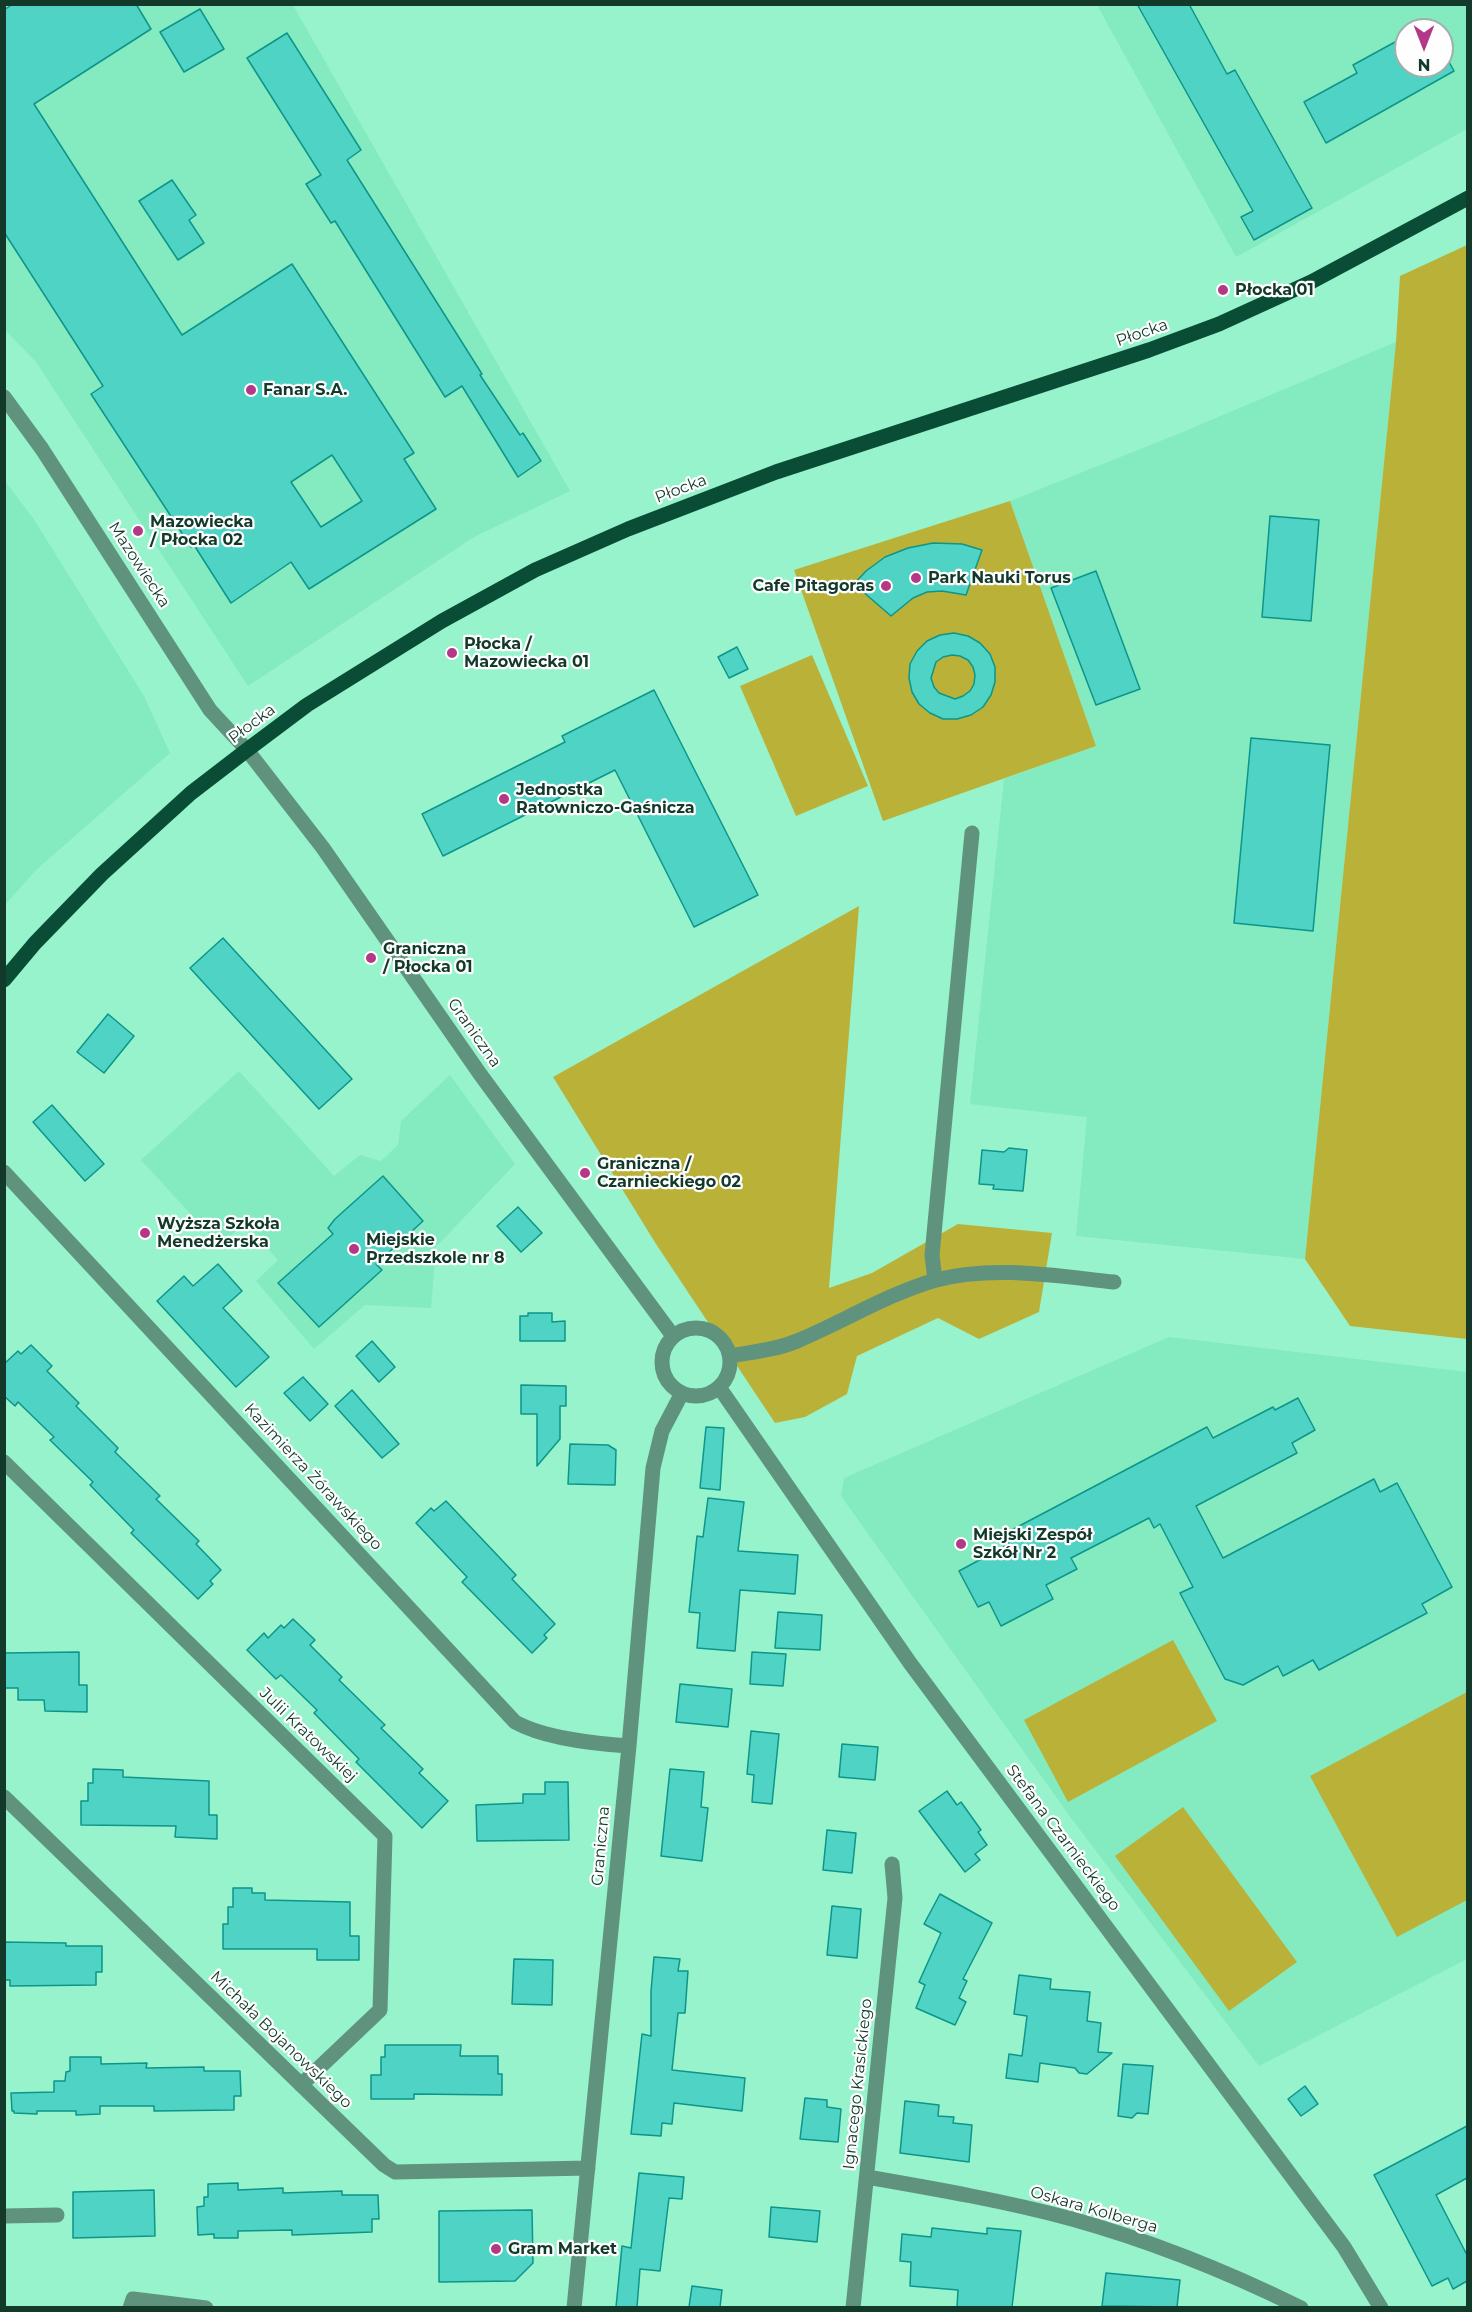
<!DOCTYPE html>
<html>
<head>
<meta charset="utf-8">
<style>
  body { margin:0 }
  #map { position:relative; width:1472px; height:2312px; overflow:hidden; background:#97f3cc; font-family:Montserrat,sans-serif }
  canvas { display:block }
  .frame { position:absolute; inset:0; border:6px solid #12392a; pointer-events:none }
  .north { position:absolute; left:1394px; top:18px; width:60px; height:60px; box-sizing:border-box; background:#fefefe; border:2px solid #a0afa9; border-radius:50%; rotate:180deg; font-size:16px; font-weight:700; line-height:24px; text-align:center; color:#12392a }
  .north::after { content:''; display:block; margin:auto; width:21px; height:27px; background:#b43888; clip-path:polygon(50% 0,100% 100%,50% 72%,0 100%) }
</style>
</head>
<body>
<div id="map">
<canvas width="1472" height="2312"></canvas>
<div class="frame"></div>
<div class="north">N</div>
</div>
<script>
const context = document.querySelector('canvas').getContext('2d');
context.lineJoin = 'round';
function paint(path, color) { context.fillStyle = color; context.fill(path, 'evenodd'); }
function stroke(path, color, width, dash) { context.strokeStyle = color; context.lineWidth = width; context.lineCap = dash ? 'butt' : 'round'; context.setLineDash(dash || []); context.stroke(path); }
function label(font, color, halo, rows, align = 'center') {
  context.font = font + ' Montserrat,sans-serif'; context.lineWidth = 4.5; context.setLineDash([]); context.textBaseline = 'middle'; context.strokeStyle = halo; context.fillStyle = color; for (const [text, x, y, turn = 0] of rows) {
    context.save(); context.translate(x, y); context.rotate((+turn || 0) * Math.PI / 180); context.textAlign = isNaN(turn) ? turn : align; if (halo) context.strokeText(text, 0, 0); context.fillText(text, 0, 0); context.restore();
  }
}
paint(new Path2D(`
  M 5,5 L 293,5 L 570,491 L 474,537 L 248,686 L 36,362 L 5,330 Z
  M 1097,5 L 1467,5 L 1467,129 L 1236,257 ZM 1406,30 L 1442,30 L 1442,66 L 1406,66 Z
  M 1396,342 L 1305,1259 L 1076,1236 L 1087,1117 L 970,1104 L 1004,779 L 1096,746 L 1010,501 L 1178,434 Z
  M 4,480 L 33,518 L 144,696 L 170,753 L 37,869 L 5,905 Z
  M 239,1071 L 334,1176 L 360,1155 L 381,1161 L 398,1145 L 401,1121 L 450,1075 L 515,1164 L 436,1247 L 431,1308 L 365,1305 L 314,1349 L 256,1281 L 278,1260 L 245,1223 L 219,1245 L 141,1160 Z
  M 1169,1337 L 1467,1372 L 1467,1959 L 1259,2066 L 1074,1822 L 841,1496 L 844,1478 Z`), '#84eac0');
paint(new Path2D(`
  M 1467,245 L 1467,1339 L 1350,1326 L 1305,1259 L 1396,342 L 1400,276 Z
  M 1010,501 L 1096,746 L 883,821 L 794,570 Z
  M 812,655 L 868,786 L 796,816 L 740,686 Z
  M 859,906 L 829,1288 L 872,1273 L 958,1224 L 1052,1233 L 1039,1312 L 979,1339 L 938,1318 L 857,1356 L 847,1394 L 805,1417 L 775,1423 L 656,1244 L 553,1077 Z
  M 1173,1640 L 1217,1721 L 1068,1802 L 1024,1720 Z
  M 1467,1692 L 1467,1900 L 1397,1937 L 1310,1776 Z
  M 1183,1807 L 1297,1962 L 1229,2011 L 1115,1856 Z`), '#bab139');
const building = new Path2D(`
  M 13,4 L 136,4 L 151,29 L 34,104 L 182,335 L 292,264 L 414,453 L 404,459 L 436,509 L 309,589 L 291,562 L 231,603 L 194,545 L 191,547 L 91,394 L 103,386 L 4,232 L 4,10 ZM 332,455 L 362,501 L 321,527 L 291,482 Z
  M 1137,4 L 1189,4 L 1227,74 L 1235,70 L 1312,208 L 1254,240 L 1241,217 L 1253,211 Z
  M 200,9 L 224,49 L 184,72 L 160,32 Z
  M 287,33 L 361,150 L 347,160 L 482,374 L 480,375 L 520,435 L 523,433 L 541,461 L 518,477 L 462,386 L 445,397 L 335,221 L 331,223 L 306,184 L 321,175 L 247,58 Z
  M 1406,36 L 1406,66 L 1442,66 L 1442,49 L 1454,71 L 1326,143 L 1304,102 L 1357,73 L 1353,65 Z
  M 172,180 L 196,215 L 189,220 L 204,243 L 178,260 L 139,201 Z
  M 1270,516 L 1319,520 L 1311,621 L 1262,617 Z
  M 933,543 L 962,544 L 982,550 L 966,595 L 942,591 L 927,592 L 913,598 L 891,616 L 854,584 L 866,571 L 885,557 L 908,548 Z
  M 1096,571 L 1140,689 L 1096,705 L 1051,588 Z
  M 954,633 L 968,636 L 980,643 L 990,654 L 995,667 L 995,682 L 991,695 L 983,707 L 971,715 L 957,719 L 943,719 L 930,713 L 919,704 L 912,692 L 909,678 L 910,664 L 917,651 L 927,641 L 940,635 ZM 952,655 L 960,656 L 968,660 L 973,667 L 975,675 L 974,684 L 970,691 L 963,696 L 955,699 L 939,693 L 934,687 L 931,678 L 936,662 L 943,657 Z
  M 737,647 L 748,669 L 729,678 L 718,657 Z
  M 654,690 L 758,895 L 694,927 L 615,770 L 443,856 L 422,814 L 565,742 L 562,736 Z
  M 1251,738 L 1330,745 L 1313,931 L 1234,923 Z
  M 223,938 L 352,1079 L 319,1109 L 190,968 Z
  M 108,1014 L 134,1036 L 104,1073 L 77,1052 Z
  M 52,1105 L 104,1164 L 85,1181 L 33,1122 Z
  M 1009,1148 L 1027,1150 L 1023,1191 L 993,1189 L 994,1185 L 979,1184 L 982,1150 L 1004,1152 Z
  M 383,1176 L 423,1221 L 376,1264 L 382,1270 L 319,1327 L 278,1283 L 333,1234 L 328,1228 L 335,1219 Z
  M 518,1207 L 542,1233 L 521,1252 L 497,1226 Z
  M 218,1264 L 242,1291 L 223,1308 L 269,1357 L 236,1387 L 157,1301 L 184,1276 L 193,1286 Z
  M 528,1313 L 552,1313 L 552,1322 L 565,1321 L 565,1341 L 520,1341 L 520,1316 L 528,1316 Z
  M 372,1341 L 395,1367 L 379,1382 L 356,1356 Z
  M 31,1345 L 52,1366 L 47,1371 L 79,1403 L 76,1406 L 118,1448 L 115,1452 L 160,1496 L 156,1499 L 199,1541 L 196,1544 L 221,1570 L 210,1581 L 213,1584 L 198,1599 L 131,1533 L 134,1530 L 90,1485 L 93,1482 L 50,1440 L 54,1437 L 18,1402 L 15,1406 L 4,1396 L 4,1364 L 18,1351 L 21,1354 Z
  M 303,1377 L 328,1404 L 310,1421 L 284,1393 Z
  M 521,1385 L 566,1386 L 566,1406 L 560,1406 L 560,1439 L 537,1466 L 537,1414 L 521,1414 Z
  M 352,1390 L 399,1444 L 382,1458 L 335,1406 Z
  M 1298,1398 L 1315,1430 L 1292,1443 L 1297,1453 L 1196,1506 L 1223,1558 L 1374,1479 L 1380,1492 L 1397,1483 L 1452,1587 L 1422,1604 L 1427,1613 L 1319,1670 L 1313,1660 L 1283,1676 L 1278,1666 L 1243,1685 L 1225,1679 L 1180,1593 L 1193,1587 L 1160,1524 L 1154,1528 L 1149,1518 L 1071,1558 L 1077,1569 L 1046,1585 L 1053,1599 L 1001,1626 L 989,1602 L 978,1607 L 959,1571 L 1009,1544 L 1004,1534 L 1207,1427 L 1213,1438 L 1273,1407 L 1275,1410 Z
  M 706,1427 L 724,1428 L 720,1490 L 700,1488 Z
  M 570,1444 L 608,1445 L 616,1450 L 615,1485 L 568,1484 Z
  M 708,1498 L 744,1502 L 738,1551 L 798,1555 L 795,1594 L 740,1590 L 735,1651 L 697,1648 L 700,1613 L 689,1612 L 697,1536 L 703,1537 Z
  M 446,1501 L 516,1575 L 512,1579 L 555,1624 L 544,1635 L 547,1638 L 532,1653 L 462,1582 L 467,1577 L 416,1523 L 431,1508 L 434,1511 Z
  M 778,1612 L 822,1615 L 820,1650 L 775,1648 Z
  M 293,1619 L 315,1640 L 310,1645 L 342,1677 L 339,1680 L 385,1725 L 381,1728 L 423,1769 L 419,1773 L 448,1801 L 422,1828 L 356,1762 L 359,1759 L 314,1713 L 317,1710 L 281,1675 L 276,1679 L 247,1650 L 264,1633 L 268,1638 L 281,1625 L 284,1628 Z
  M 79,1652 L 79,1685 L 87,1685 L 87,1712 L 45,1711 L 44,1700 L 18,1700 L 18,1688 L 4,1688 L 4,1653 Z
  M 752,1652 L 786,1654 L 783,1686 L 750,1684 Z
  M 680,1684 L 732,1689 L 728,1727 L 676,1722 Z
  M 751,1731 L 779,1734 L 772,1804 L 752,1802 L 754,1775 L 747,1774 Z
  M 842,1744 L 878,1747 L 875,1780 L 839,1777 Z
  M 93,1769 L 123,1770 L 123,1777 L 209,1781 L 209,1815 L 217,1815 L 217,1839 L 175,1837 L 176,1826 L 81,1825 L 81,1801 L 88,1801 L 88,1783 L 93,1783 Z
  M 670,1769 L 704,1772 L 701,1807 L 708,1808 L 702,1861 L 661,1856 Z
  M 545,1782 L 568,1782 L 569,1840 L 477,1841 L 476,1805 L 523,1803 L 523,1794 L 545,1794 Z
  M 947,1791 L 957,1805 L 961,1802 L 981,1830 L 978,1832 L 987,1845 L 975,1854 L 980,1860 L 965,1872 L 919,1811 Z
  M 827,1830 L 856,1833 L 852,1873 L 823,1870 Z
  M 233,1888 L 252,1888 L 252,1893 L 265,1893 L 265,1900 L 350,1902 L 350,1936 L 359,1936 L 359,1960 L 317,1960 L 317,1949 L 223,1949 L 223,1924 L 228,1924 L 228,1907 L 233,1907 Z
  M 940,1894 L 992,1923 L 963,1979 L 967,1981 L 959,1998 L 966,2002 L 955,2025 L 916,2008 L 925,1985 L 919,1982 L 941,1933 L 924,1924 Z
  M 832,1906 L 861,1909 L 857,1958 L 827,1955 Z
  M 4,1942 L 66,1943 L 66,1946 L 102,1946 L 102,1972 L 96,1972 L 96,1985 L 10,1986 L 10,1980 L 4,1980 Z
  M 654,1957 L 680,1959 L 678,1971 L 688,1971 L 685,2013 L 678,2013 L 672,2070 L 745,2078 L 742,2111 L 674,2103 L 672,2124 L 662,2123 L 661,2136 L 631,2134 L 642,2034 L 651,2036 L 651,1991 Z
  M 514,1959 L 553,1960 L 552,2005 L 512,2004 Z
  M 1019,1975 L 1051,1979 L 1050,1989 L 1090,1992 L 1087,2021 L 1101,2023 L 1098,2052 L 1112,2053 L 1087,2074 L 1079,2073 L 1075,2068 L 1040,2063 L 1038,2082 L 1006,2078 L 1009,2054 L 1022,2056 L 1027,2016 L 1014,2014 Z
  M 385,2045 L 461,2045 L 460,2056 L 498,2056 L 498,2074 L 502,2074 L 502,2095 L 414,2094 L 414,2099 L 371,2099 L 371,2075 L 381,2075 L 381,2057 L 385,2057 Z
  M 70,2057 L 101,2057 L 101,2064 L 147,2063 L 146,2068 L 204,2067 L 204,2071 L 240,2071 L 241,2096 L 234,2096 L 234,2110 L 154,2111 L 154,2106 L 100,2106 L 100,2114 L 76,2115 L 76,2111 L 37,2111 L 37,2114 L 14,2113 L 14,2111 L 12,2111 L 11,2093 L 54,2092 L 54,2081 L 65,2081 L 66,2072 L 70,2071 Z
  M 1123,2064 L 1153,2066 L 1148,2114 L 1137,2113 L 1132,2118 L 1118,2116 Z
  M 1305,2086 L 1318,2104 L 1301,2116 L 1288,2099 Z
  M 805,2098 L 827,2100 L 827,2107 L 841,2109 L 838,2142 L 800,2139 Z
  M 905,2101 L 939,2105 L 938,2116 L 954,2117 L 953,2123 L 972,2125 L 969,2162 L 900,2153 Z
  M 1467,2126 L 1467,2178 L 1436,2195 L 1467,2255 L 1467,2281 L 1453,2289 L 1448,2278 L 1432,2286 L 1374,2175 Z
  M 639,2173 L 684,2177 L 682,2199 L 669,2198 L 660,2271 L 640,2269 L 637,2307 L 616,2307 L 622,2246 L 631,2248 Z
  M 238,2183 L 238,2190 L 283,2188 L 283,2193 L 342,2191 L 342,2195 L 378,2195 L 379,2219 L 372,2219 L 372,2232 L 292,2235 L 292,2230 L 238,2231 L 238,2238 L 214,2238 L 214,2234 L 198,2235 L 197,2207 L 204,2206 L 204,2197 L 208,2197 L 208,2184 Z
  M 154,2190 L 155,2236 L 73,2238 L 73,2192 Z
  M 771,2207 L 820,2211 L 817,2242 L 769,2237 Z
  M 532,2210 L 533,2263 L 515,2281 L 439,2282 L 439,2211 Z
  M 932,2228 L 987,2234 L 987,2228 L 1021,2231 L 1012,2307 L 957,2307 L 958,2290 L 910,2286 L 911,2262 L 900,2261 L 902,2234 L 931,2237 Z
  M 1106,2273 L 1180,2280 L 1177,2307 L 1102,2306 Z
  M 692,2286 L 722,2290 L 720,2307 L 689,2307 Z`);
paint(building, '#4fd3c5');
stroke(building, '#0d958a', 1.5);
stroke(new Path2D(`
  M 4,397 L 42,449 L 210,710 L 247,750 L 323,848 L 480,1074 L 673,1336
  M 4,1172 L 515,1722 C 544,1738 596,1744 629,1746
  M 935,1280 L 932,1255 L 972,833
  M662 1362a34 34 0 1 1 68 0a34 34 0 1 1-68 0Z
  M 730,1356 C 752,1352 776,1350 797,1341 C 843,1322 887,1294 936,1280 C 993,1265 1056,1276 1114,1282
  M 719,1387 L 910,1663 L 1344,2247 L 1381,2308
  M 4,1462 L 385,1836 L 380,2010 L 301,2085
  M 4,1797 L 384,2165 L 395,2172 L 588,2168
  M 867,2177 C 936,2189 1005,2201 1072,2219 C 1151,2241 1228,2272 1301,2308
  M 4,2216 L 57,2215
  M 130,2308 L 133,2299 L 206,2308
  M 574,2308 L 629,1746 L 653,1468 L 662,1431 L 682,1393
  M 853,2308 L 895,1898 L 892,1864`), '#60937d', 15);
stroke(new Path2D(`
  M 4,980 L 35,943 L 102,874 L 191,793 L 247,750 L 307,705 L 442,621 L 535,570 L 628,529 L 776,472 L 1149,350 L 1219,324 L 1311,282 L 1468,198`), '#0a4d37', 15);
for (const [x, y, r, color] of [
  [1223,290,6,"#b43888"],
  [251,390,6,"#b43888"],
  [138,531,6,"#b43888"],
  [916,578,6,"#b43888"],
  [886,586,6,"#b43888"],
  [452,653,6,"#b43888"],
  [504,799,6,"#b43888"],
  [371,958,6,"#b43888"],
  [585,1173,6,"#b43888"],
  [145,1233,6,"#b43888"],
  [354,1249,6,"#b43888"],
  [961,1544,6,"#b43888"],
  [496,2249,6,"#b43888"]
]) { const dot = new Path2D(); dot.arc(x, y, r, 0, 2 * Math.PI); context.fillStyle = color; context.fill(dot); stroke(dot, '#fefefe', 2); }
label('bold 16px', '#12392a', '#fefefe', [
  ["Płocka 01",1235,290],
  ["Fanar S.A.",263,390],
  ["Mazowiecka",150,522],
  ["/ Płocka 02",150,540],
  ["Park Nauki Torus",928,578],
  ["Cafe Pitagoras",874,586,"right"],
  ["Płocka /",464,644],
  ["Mazowiecka 01",464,662],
  ["Jednostka",516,790],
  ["Ratowniczo-Gaśnicza",516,808],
  ["Graniczna",383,949],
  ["/ Płocka 01",383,967],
  ["Graniczna /",597,1164],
  ["Czarnieckiego 02",597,1182],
  ["Wyższa Szkoła",157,1224],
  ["Menedżerska",157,1242],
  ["Miejskie",366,1240],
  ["Przedszkole nr 8",366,1258],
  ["Miejski Zespół",973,1535],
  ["Szkół Nr 2",973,1553],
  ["Gram Market",508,2249]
], 'left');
label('16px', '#12392a', '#fefefe', [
  ["Płocka",1142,333,-19],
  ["Płocka",681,489,-21],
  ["Mazowiecka",139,565,57],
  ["Płocka",252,724,-37],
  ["Graniczna",474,1033,55],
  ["Kazimierza Żórawskiego",313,1477,47],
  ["Julii Kratowskiej",308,1735,44],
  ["Stefana Czarnieckiego",1063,1838,53],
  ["Graniczna",601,1846,-85],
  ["Michała Bojanowskiego",281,2040,44],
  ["Ignacego Krasickiego",858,2084,-84],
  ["Oskara Kolberga",1094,2210,16]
]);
</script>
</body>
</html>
